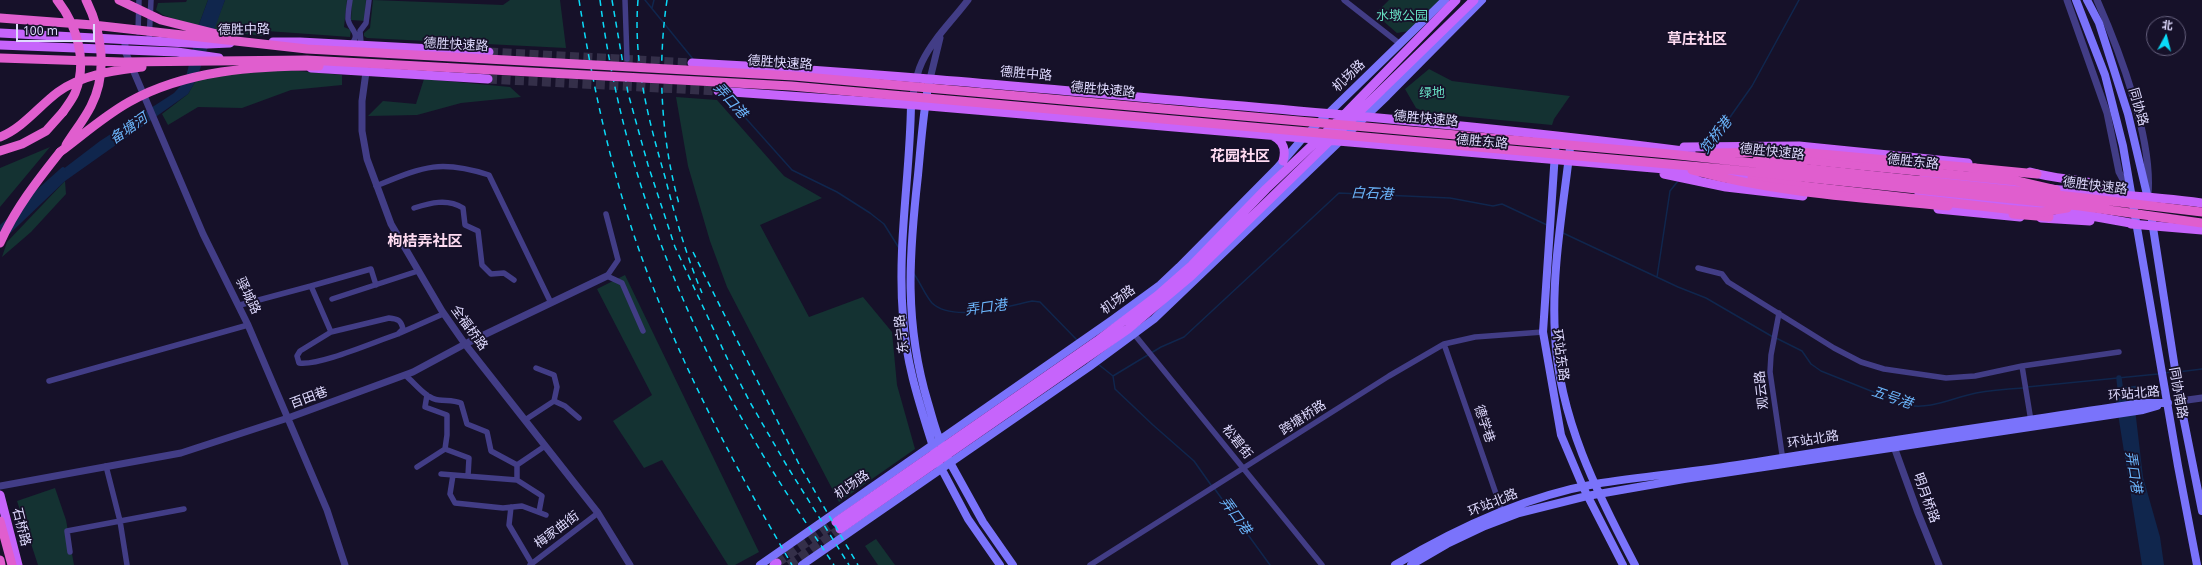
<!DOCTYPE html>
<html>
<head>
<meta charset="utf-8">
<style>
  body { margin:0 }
  #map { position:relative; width:2202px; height:565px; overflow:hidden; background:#161129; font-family:"Noto Sans","Noto Sans SC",sans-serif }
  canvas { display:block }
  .north { position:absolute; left:2146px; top:16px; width:40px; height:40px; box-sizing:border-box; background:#161129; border:1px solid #66617e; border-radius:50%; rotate:7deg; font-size:11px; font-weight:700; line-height:16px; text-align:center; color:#dfdafe }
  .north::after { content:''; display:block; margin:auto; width:14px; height:18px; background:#0bdbf8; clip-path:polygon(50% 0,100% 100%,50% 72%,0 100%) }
  .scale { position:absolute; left:16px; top:24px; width:79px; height:18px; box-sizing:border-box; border:2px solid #dfdafe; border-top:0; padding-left:5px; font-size:12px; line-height:14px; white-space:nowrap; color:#dfdafe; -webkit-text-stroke:3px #161129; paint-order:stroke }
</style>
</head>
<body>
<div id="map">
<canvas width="2202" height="565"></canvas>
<div class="north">北</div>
<div class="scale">100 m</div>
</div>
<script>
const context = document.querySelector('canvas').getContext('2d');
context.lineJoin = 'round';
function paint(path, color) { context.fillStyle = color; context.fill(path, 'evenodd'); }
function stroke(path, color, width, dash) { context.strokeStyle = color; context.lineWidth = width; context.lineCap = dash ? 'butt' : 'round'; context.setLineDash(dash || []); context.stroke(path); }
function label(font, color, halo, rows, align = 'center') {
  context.font = font + ' "Noto Sans","Noto Sans SC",sans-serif'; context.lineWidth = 3.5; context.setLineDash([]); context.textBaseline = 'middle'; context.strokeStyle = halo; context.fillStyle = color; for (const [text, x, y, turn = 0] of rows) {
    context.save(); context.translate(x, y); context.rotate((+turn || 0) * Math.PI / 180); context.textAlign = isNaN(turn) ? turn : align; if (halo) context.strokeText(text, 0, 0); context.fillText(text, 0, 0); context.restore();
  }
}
paint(new Path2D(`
  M 187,0 L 208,0 L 198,27 L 163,15 L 156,10 L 158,3 L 186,2 Z
  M 225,0 L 347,0 L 344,27 L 351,30 L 350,37 L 267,31 L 262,36 L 213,30 Z
  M 352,0 L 366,0 L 365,21 L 351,20 Z
  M 373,0 L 503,5 L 510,0 L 560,0 L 566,48 L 367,38 L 364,36 L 364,33 L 370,28 Z
  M 1389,0 L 1440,0 L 1409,31 L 1397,33 L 1375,14 Z
  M 1429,69 L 1452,81 L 1570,96 L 1554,119 L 1552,125 L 1427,113 L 1416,108 L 1405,89 Z
  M 288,70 L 342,75 L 342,85 L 291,90 L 242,108 L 198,107 L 168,125 L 162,114 L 188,94 L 196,80 L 233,74 Z
  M 424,79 L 510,87 L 521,97 L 461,103 L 417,115 L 368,116 L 383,101 L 416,104 Z
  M 676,97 L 717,100 L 784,176 L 822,198 L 760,225 L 809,317 L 863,297 L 892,332 L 897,385 L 915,449 L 839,502 L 727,287 L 710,241 L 688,166 Z
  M 50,147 L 0,207 L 0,168 Z
  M 65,181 L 66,194 L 31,232 L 2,257 L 7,242 Z
  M 625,275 L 759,552 L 735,565 L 728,565 L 662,460 L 644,468 L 613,421 L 652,395 L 597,289 Z
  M 55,488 L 66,520 L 74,565 L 38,565 L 17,501 Z
  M 876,539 L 895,565 L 878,565 L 865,546 Z`), '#143232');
paint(new Path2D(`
  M 208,0 L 225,0 L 196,80 L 188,94 L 65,181 L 0,243 L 0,225 L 58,173 L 100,141 L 174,93 L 185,81 L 198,27 Z
  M 2143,385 L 2133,392 L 2143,477 L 2160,537 L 2164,565 L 2142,565 L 2115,395 L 2106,389 Z`), '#10264d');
stroke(new Path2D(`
  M 645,0 L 693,59
  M 652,8 L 654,0
  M 725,95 L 792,170 L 837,192 L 870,213 L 884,224 L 899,248
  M 1711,144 L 1752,86 L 1799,0
  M 1563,233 L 1678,287 L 1706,298 L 1773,337
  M 914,274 C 920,282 925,295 932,303 C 953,323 1008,306 1032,301 L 1040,302 L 1077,340
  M 1657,277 L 1670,191 L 1678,181
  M 1776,338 L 1802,351 L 1811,364 L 1821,371 L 1906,405 C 1931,410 1952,398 1976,393 C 1992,390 2007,389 2023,388
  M 1098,364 L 1113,376 L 1115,389 L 1153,425 L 1194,461 L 1211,485
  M 2178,372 L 2202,369
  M 2164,373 L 2172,372
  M 1113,376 L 1161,347 L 1184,337 L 1339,193 L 1450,198 L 1493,206 L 1502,204 L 1547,225
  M 2027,387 L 2158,374
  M 1214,488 L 1270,565`), '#10264d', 1.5);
stroke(new Path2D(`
  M 26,203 L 63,170
  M 2119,378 L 2121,395`), '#10264d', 5.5);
stroke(new Path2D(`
  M 489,52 L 692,63
  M 488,79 L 718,91
  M 777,563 L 836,522
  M 789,565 L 840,529`), '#342f49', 9, [9, 4.5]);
stroke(new Path2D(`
  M 350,0 C 349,6 348,13 348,19 C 349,29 362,34 351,44
  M 625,0 L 627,59
  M 1344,0 L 1400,44
  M 138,32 L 139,0
  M 149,41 L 151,0
  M 363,45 L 361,43 L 360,31 L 366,23 L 369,0
  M 376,186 C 423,167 439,159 489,175 L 551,303
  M 414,208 C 430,203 447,198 463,208 L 465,225 L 478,231 L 482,265 L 491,274 L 504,273 L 514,280
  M 606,214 L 618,260 L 607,276 L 622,283 L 643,331
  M 1698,268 L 1722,274 L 1728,282 L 1834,348 L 1861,362 L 1884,369 L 1946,378 L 1975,376 L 2022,366 L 2119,352
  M 311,286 L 371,269 L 376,285
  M 332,299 L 418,271
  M 240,305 L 311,286 L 331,332 L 389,318 C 398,319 401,320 403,329 L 398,334 C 376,341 320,366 299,363 L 297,356 L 300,351 L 331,332
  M 1779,313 L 1771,355 L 1770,372 L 1783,461
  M 400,333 L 443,314
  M 1134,334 L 1322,565
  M 1444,344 L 1502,511
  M 2022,366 L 2031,421
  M 536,368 L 554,375 L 557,387 L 554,401 L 565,406 L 579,418
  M 405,375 C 415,383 426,399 439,400 C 447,401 453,400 461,403 L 467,424 L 487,432 L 491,451 L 517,465 L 545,446
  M 49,381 L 248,325
  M 427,395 L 425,407 L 447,415 L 447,435 L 445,449 L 469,458 L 468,476
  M 525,420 L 554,401
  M 106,466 L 120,521 L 127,565
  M 417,467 L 445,449
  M 441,474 L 517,480 L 542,496 L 539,512
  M 453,475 L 450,494 L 455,503 L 503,508 L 522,506 L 546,515
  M 517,480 L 517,465
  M 511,507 L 509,525 L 532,564
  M 70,552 L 67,531 L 184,509
  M 530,565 L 598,513
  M 1090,565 L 1389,376 L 1444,344 L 1475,337 L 1543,332`), '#423d86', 5.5);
stroke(new Path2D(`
  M 2067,0 L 2107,113 L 2119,172 L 2130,193
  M 2097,0 C 2120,52 2153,139 2148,195
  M 125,40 L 125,51 L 203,234 L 248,325 L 327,510 L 345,565
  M 366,72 L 362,101 L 362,131 L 367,159 L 391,224 L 442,311 L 465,344 L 598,513 L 630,565
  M 930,79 L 940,38
  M 912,101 C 914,88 916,74 922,62 C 933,39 953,20 968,0
  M 2180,401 L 2202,398
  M 1893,444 L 1918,513 L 1939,565
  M 0,486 L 181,453 L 288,418 L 413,372 L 465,344 L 607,276`), '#423d86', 7);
stroke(new Path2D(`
  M 2076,0 L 2105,75 L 2123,146 L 2178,466 L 2197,565
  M 2087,0 L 2099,23 L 2128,114 L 2149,203
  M 929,82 C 923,112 921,144 918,175 C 909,255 904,323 928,403 C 932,416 935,430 941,443
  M 911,105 C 910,176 897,246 903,317 C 906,365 920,405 934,450
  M 1556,138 L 1543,332 L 1561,435 L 1583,487 L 1623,565
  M 1571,139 C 1564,204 1551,270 1555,335 C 1559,418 1597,493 1635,565
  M 2152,221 L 2180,401 L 2202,511
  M 947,457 L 983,522 L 1013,565
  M 939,464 L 968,519 L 1000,565
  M 760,565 L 1112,320 L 1160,285 L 1179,267 L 1277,168 L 1303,138 L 1445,0
  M 802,565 L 1089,367 L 1154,319 L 1387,96 L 1482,0
  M 1395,565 C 1457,528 1523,497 1595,484 C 1644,476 1694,472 1744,464 C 1876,442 2009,423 2142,403 L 2168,403
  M 1411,565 L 1447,544 L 1485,526 L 1519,513 L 1587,496 L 1684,479 L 2143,410 L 2157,406`), '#7a73fb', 8);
stroke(new Path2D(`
  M 0,33 L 207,44 L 230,43
  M 273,42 L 300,42 L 489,52
  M 0,45 L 177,52 L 219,58
  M 692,63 C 848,71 1004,85 1160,99 C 1337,114 1514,129 1691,152
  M 311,68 L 488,79
  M 718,91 L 917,105 L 1700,172
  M 1273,136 C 1284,141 1286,151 1283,161
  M 1684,147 L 1799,146 L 1968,163
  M 2030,172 C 2062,181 2094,179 2125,193
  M 1718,173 L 1759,177
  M 1664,174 L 1726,187 L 1803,196
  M 1924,177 L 2029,187
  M 2050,189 C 2101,194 2151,196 2202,203
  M 1919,194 L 2041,207 L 2136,224
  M 1938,209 L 2020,217
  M 2041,218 L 2090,221
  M 2131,224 L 2202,230
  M 0,495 L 18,565
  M 836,522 L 1097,341 L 1158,295 L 1192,265 L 1266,189 L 1344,115 L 1456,0
  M 840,529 L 1128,329 L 1191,276 L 1474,0
  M 774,565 L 777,563`), '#c664fb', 9);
stroke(new Path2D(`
  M 0,151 L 22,144 L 46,131 L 63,112
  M 1757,160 L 1807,160 L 2017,181
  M 1975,168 L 2037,174
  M 1752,177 L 1803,186 L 2015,210
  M 2013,214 L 2049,217
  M 0,243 C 15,209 37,181 60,152
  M 0,521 L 12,565
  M 0,560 L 1,565`), '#e05ece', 9);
stroke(new Path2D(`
  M 579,0 C 595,99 617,199 655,292 C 692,387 741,477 792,565
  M 600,0 C 619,149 672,296 746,426 C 773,474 804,520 834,565
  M 612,0 L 628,93 L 648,165 L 675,247 L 728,360 L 751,404 L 787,466 L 849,565
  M 638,0 C 633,62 648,118 665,177 C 675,216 686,255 702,293
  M 667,0 C 657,67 661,139 679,204
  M 693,252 L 800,466 L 858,565`), '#0bdbf8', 1.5, [6, 5]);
stroke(new Path2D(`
  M 57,0 C 77,25 88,62 75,93 C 72,100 67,106 63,112
  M 119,0 L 161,20 L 221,35
  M 0,18 L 93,25 L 307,49 L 794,76 L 1669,154 L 2085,198 L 2202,212
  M 0,58 L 122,62 L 307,60 L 791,86 L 1724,169 L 2080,206 L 2202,223
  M 0,137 C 23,128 39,106 58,92 C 83,74 113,71 142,67
  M 66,145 C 74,132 84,120 91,106 C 108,73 102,32 86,0
  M 60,152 C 83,135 104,116 129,102 C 186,70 255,66 319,66
  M 1710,153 L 1799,152 L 1975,168
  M 1692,170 C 1776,193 1862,198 1948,206
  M 2017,181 L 2056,190
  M 2015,210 L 2042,212 L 2067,208`), '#e05ece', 9);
label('13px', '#66ddc2', '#161129', [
  ["水墩公园",1402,16],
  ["绿地",1432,93]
]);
label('13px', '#dfdafe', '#161129', [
  ["德胜中路",244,30,-1],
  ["德胜快速路",456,45,3],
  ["德胜快速路",780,63,4],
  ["德胜中路",1026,74,5],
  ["机场路",1349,76,-44],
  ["德胜快速路",1103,90,5],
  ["同协路",2138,107,74],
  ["德胜快速路",1426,119,5],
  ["德胜东路",1482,142,5],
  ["德胜快速路",1772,152,6],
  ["德胜东路",1913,162,6],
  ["德胜快速路",2095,186,7],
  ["驿城路",248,296,64],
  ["机场路",1118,300,-36],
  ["全福桥路",469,328,54],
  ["东宁路",902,334,-97],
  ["环站东路",1560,355,82],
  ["观云路",1762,390,-96],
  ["同协南路",2178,393,80],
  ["环站北路",2134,394,-5],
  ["百田巷",309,398,-20],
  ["跨塘桥路",1303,418,-33],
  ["德学巷",1484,424,71],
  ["环站北路",1813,440,-9],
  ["松碧街",1237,442,51],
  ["机场路",852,485,-35],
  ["明月桥路",1926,498,70],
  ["环站北路",1493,503,-22],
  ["石桥路",21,527,76],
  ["梅家曲街",557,530,-37]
]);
label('italic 14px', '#6bb5fb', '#161129', [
  ["弄口港",730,101,48],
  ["备塘河",129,129,-35],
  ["笕桥港",1716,136,-52],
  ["白石港",1372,194,3],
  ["弄口港",986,308,-8],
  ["五号港",1892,398,19],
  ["弄口港",2133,472,81],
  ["弄口港",1235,516,54]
]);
label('bold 15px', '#fedbf1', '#161129', [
  ["草庄社区",1697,40],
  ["花园社区",1240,157],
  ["枸桔弄社区",425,242]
]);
</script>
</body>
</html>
